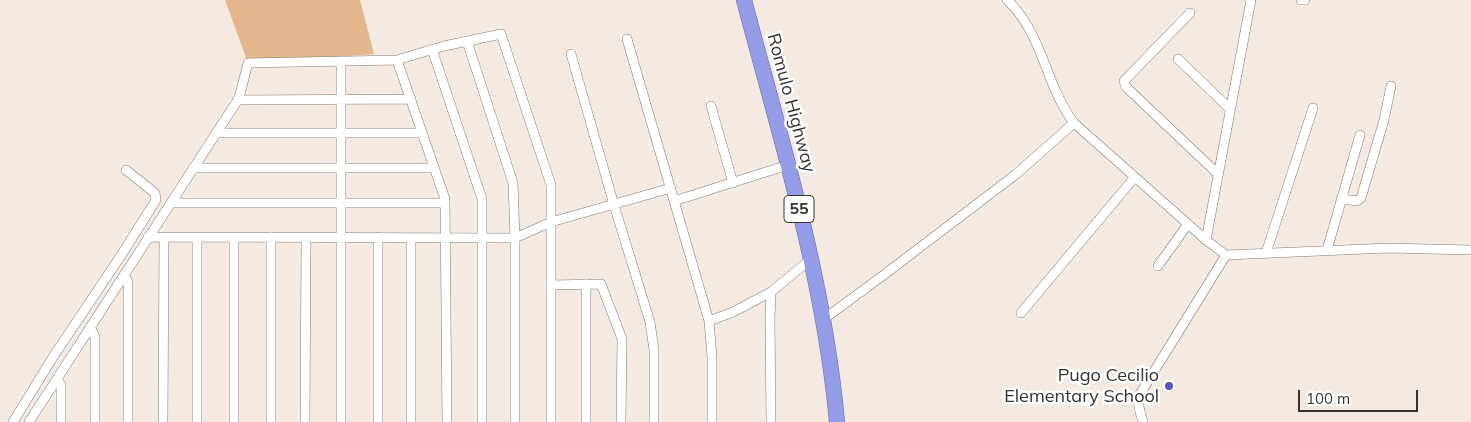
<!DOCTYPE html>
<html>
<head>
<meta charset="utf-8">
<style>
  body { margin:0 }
  #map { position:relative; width:1471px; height:422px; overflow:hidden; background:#f4eae1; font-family:Mulish,sans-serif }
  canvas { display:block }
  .scale { position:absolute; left:1298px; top:390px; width:120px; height:22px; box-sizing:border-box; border:2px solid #36322e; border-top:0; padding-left:6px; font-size:15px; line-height:18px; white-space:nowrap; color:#36322e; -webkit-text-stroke:4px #fff; paint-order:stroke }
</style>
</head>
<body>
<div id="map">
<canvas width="1471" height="422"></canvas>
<div class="scale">100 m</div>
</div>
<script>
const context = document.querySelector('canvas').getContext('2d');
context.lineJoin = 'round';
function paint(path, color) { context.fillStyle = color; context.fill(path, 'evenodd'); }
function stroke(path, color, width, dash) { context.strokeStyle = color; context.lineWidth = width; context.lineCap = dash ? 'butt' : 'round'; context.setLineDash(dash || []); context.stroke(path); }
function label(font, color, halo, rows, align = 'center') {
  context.font = font + ' Mulish,sans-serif'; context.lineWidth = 5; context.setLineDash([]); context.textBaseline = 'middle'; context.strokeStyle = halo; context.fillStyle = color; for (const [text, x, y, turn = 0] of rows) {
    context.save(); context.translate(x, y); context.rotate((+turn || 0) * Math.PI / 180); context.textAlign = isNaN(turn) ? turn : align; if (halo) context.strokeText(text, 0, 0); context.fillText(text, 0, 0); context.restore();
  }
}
paint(new Path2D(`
  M 225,0 L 360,0 L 374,54 L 248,63 Z`), '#e4b68b');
const minor = new Path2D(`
  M 1007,0 C 1043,33 1045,85 1074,123 L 1206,240 L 1251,0
  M 1301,0 L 1305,0
  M 1190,13 L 1124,81 L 1126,87 L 1218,174
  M 627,39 L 709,321 L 712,357 L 712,422
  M 467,41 L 513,183 L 515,238 L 515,422
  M 432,49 L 482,199 L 482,422
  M 571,54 L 614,205 L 650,322 L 654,350 L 654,422
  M 1178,59 L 1230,109
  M 397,60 L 445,199 L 447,422
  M 341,61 L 341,422
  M 237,100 L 411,99
  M 711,106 L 733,183
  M 216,133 L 422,133
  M 193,168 L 434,168
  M 1341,199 L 1357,201 L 1361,198 L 1384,120 L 1391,86
  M 674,201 L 788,165
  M 171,203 L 445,203
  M 148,237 L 515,238 L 551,222 L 671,188
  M 197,237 L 197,422
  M 378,237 L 378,422
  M 234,238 L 234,422
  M 1206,240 L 1226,255 L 1389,248 L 1471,250
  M 1327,250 L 1360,135
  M 1266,253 L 1313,108
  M 1158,266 L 1188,224
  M 124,275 L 128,282 L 128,422
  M 586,284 L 586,422
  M 551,285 L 601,284 L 622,339 L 621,422
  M 771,292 L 812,258
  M 1021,313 L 1134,178
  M 824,319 L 885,274 L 1015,175 L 1074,123
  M 709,321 L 733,312 L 771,292 L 770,318 L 771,422
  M 90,327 L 95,337 L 95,422
  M 57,380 L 61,385 L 61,422
  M 13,422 L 53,357 L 122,254 L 156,200 L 155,193 L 126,170
  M 29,422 L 239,98 L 248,63 L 397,60 L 444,46 L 501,34 L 551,185 L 551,422
  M 163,422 L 164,237
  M 271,422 L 271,237
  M 305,422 L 306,238
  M 411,422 L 411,238
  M 1143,422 C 1140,411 1137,405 1140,394 L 1226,255`);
const trunk = new Path2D(`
  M 744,0 C 781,140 824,278 837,422`);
stroke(minor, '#837a71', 10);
stroke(trunk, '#6167a2', 16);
stroke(minor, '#fff', 9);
stroke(trunk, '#939ce6', 15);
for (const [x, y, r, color] of [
  [1169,386,5,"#5156cd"]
]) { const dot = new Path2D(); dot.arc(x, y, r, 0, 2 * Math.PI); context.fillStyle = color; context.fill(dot); stroke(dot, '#fff', 2); }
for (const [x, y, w] of [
  [799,209,30]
]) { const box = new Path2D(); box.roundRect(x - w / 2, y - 13.5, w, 27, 4); context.fillStyle = '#fff'; context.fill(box); stroke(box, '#36322e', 1); }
label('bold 16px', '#36322e', null, [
  ["55",799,209]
]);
label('18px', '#36322e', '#fff', [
  ["Romulo Highway",791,103,75]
]);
label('18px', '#36322e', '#fff', [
  ["Pugo Cecilio",1159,376],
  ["Elementary School",1159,397]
], 'right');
</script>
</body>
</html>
